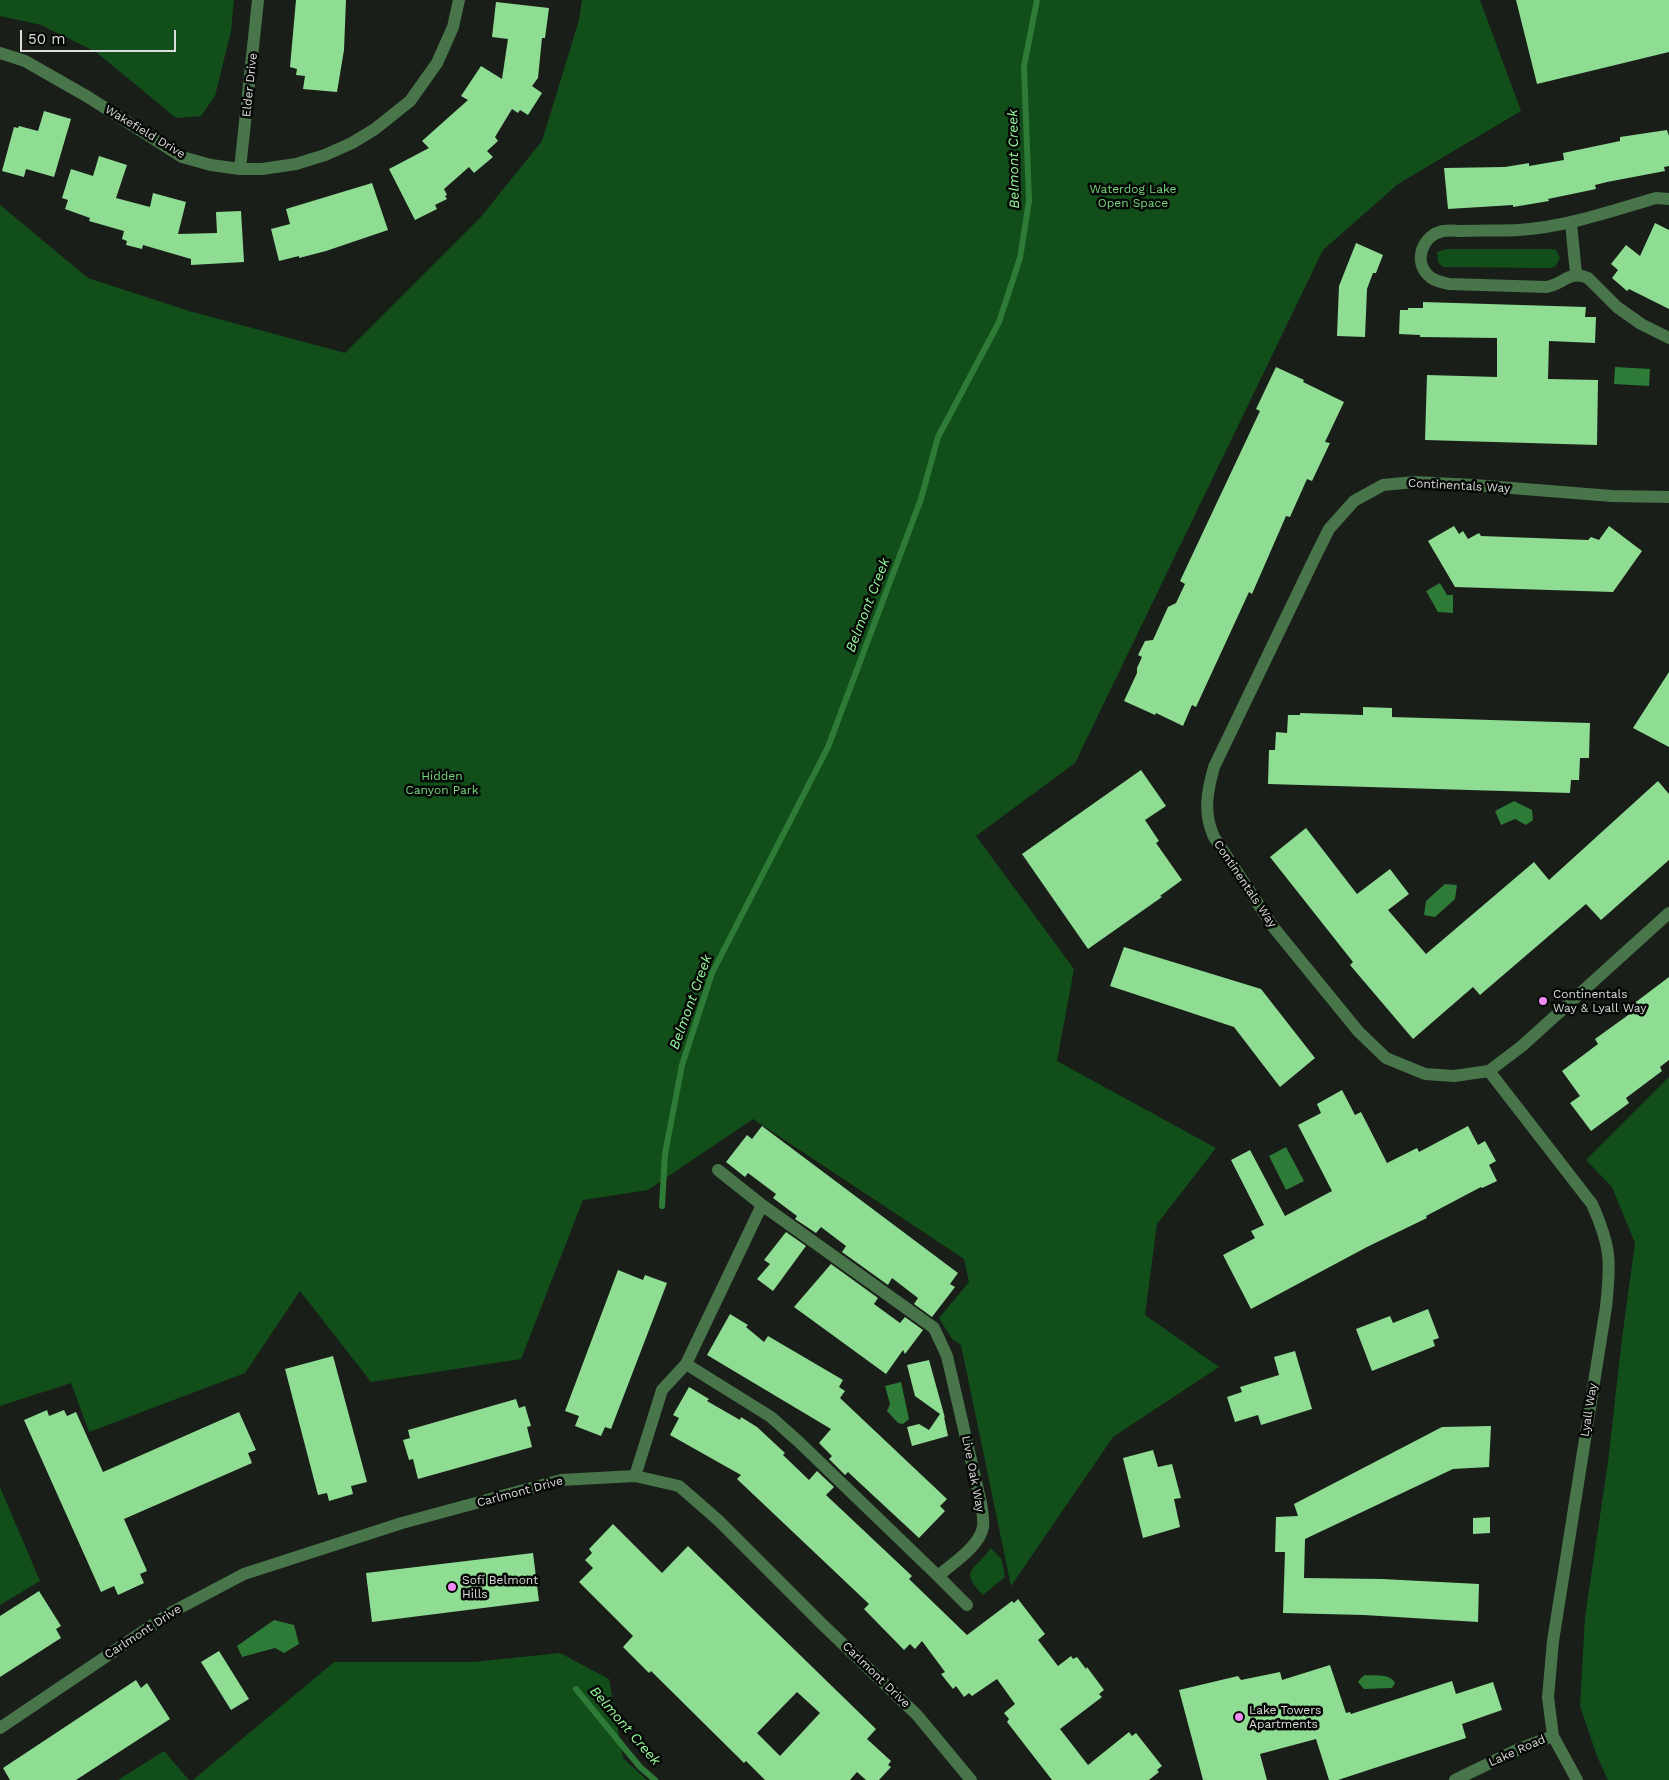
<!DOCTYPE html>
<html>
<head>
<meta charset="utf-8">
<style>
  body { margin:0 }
  #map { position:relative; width:1669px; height:1780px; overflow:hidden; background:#191e19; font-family:"Work Sans",sans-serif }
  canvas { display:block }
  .scale { position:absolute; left:20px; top:30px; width:156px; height:22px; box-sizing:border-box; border:2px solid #daddda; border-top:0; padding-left:6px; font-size:15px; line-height:18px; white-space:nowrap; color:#daddda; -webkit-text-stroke:4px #060806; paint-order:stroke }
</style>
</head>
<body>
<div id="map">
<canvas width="1669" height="1780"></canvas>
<div class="scale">50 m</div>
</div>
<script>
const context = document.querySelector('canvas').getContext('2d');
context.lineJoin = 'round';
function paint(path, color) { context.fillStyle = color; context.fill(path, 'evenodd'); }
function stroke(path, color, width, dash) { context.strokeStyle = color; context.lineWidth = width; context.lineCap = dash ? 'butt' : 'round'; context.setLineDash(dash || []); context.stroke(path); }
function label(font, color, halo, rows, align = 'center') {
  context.font = font + ' "Work Sans",sans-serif'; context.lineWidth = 5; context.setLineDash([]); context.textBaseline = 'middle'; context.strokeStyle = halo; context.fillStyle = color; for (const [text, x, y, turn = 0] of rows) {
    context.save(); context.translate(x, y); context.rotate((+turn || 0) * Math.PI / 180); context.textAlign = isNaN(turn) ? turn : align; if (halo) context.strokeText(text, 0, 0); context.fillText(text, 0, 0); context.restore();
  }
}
paint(new Path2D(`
  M 0,0 L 234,0 L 231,31 L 215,96 L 201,116 L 176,118 L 96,52 L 41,25 L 0,16 Z
  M 582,0 L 1480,0 L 1521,111 L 1398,184 L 1323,250 L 1075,763 L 976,836 L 1074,969 L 1057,1061 L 1216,1148 L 1157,1224 L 1145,1315 L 1219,1367 L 1113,1437 L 1011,1586 L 961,1345 L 952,1339 L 939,1318 L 969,1282 L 964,1259 L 753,1119 L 648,1190 L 583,1200 L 521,1359 L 371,1382 L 300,1291 L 245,1373 L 89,1432 L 71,1383 L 0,1406 L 0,205 L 88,278 L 189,311 L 345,353 L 480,218 L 542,141 L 579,20 Z
  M 1446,249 L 1552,249 L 1556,250 L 1560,258 L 1555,267 L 1549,268 L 1443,267 L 1438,262 L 1437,252 Z
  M 1669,1077 L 1669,1780 L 1608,1780 L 1597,1756 L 1580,1706 L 1585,1617 L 1608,1462 L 1622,1338 L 1635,1243 L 1612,1187 L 1586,1160 Z
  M 0,1487 L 40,1581 L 0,1605 Z
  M 991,1548 L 1002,1560 L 1005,1577 L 983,1595 C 958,1569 975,1571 991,1548 Z
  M 560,1653 L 609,1679 L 623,1758 L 647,1780 L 193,1780 L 334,1662 L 473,1662 Z
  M 164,1751 L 189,1780 L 118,1780 Z`), '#114e1a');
paint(new Path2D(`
  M 1615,367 L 1650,369 L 1649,386 L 1614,384 Z
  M 1440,583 L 1447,595 L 1453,595 L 1453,613 L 1438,612 L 1426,591 Z
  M 1514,801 L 1532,810 L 1533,820 L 1526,825 L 1515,819 L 1501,825 L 1495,811 Z
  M 1445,884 L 1457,885 L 1455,899 L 1435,917 L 1424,915 L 1426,901 Z
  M 1286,1147 L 1304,1181 L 1286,1190 L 1269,1156 Z
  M 901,1382 L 909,1419 L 903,1424 L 898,1423 L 887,1411 L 890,1404 L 885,1386 Z
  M 274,1620 L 294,1625 L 299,1644 L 284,1653 L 275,1648 L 242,1657 L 237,1646 Z
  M 1365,1675 C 1375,1676 1390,1673 1395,1683 L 1392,1688 L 1364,1689 L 1358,1682 L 1361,1678 Z`), '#2e7a37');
stroke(new Path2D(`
  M 662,1206 L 665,1154 L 682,1065 L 712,973 L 828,747 L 921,499 L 938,437 L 999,322 L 1020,258 L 1029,201 L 1024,66 L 1037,0
  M 576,1689 L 640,1767 L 655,1780`), '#2e7a37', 6);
paint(new Path2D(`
  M 296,0 L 346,0 L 344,50 L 337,92 L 303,89 L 305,76 L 296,75 L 297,69 L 290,67 Z
  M 1516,0 L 1669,0 L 1669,52 L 1537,84 Z
  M 496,2 L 549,8 L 545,38 L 542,38 L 538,78 L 532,86 L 542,93 L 528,115 L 520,110 L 518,113 L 512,109 L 495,137 L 498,141 L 487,151 L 493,157 L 474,173 L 469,167 L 444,189 L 447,195 L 445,196 L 447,199 L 435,205 L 437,209 L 415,220 L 389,169 L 429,148 L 422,141 L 468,100 L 461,96 L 481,66 L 502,79 L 508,39 L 492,37 Z
  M 44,111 L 71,119 L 54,177 L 26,169 L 24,177 L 2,171 L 14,127 L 18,128 L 19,126 L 38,131 Z
  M 1667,130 L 1669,136 L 1669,166 L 1664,167 L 1665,171 L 1607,182 L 1595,185 L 1596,189 L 1548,199 L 1549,201 L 1513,207 L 1513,205 L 1448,209 L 1444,168 L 1505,167 L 1529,163 L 1529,166 L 1564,160 L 1563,153 L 1620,141 L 1620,137 Z
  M 99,156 L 127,165 L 116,198 L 150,207 L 153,193 L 186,202 L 178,234 L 217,233 L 216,212 L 241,211 L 244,262 L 191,265 L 191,259 L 143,245 L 142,249 L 126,245 L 127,241 L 122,239 L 124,231 L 89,221 L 90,218 L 65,209 L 68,200 L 62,198 L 71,169 L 93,176 Z
  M 372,183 L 388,230 L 326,251 L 299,258 L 299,256 L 279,261 L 271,229 L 290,224 L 286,209 Z
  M 1655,223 L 1669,230 L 1669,309 L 1629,289 L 1627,291 L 1612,278 L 1618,270 L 1611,264 L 1626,245 L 1640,256 Z
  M 1356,243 L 1383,255 L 1376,273 L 1373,273 L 1367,289 L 1365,337 L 1337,336 L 1339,286 Z
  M 1423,302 L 1586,307 L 1585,317 L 1596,317 L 1595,343 L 1549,341 L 1548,379 L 1598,380 L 1597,445 L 1425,440 L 1427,375 L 1497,377 L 1497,338 L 1420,337 L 1420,335 L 1399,334 L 1400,310 L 1408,310 L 1408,308 L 1423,308 Z
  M 1276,367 L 1304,380 L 1303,382 L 1344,402 L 1325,442 L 1330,443 L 1312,481 L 1307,479 L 1290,517 L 1286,516 L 1252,594 L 1249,592 L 1196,707 L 1192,705 L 1183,726 L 1156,713 L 1155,715 L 1124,701 L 1137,673 L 1137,668 L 1142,657 L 1138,655 L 1145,641 L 1153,640 L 1168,607 L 1176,603 L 1185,584 L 1180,581 L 1260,411 L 1256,409 Z
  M 1454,526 L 1459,534 L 1463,531 L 1468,539 L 1479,533 L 1481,536 L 1588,540 L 1591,537 L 1599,540 L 1609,526 L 1642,551 L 1613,592 L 1455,587 L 1428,541 Z
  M 1669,672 L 1669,747 L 1633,728 Z
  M 1363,707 L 1392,708 L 1392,717 L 1590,723 L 1589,758 L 1580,758 L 1579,780 L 1571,780 L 1570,793 L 1268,784 L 1269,750 L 1275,750 L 1276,732 L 1287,733 L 1288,715 L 1300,715 L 1300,713 L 1363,715 Z
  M 1141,770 L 1166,806 L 1145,820 L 1159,841 L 1156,843 L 1182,880 L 1160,896 L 1162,897 L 1088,949 L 1022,854 Z
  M 1658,781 L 1669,794 L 1669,860 L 1601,920 L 1586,904 L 1480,995 L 1473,987 L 1413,1039 L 1350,965 L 1353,962 L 1270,857 L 1306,828 L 1357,894 L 1390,869 L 1409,894 L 1388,910 L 1426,954 L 1534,862 L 1549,880 Z
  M 1124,947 L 1261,989 L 1315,1058 L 1280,1087 L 1234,1027 L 1110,986 Z
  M 1669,977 L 1669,1060 L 1660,1067 L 1662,1071 L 1626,1098 L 1629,1103 L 1591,1131 L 1570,1103 L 1580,1096 L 1562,1071 L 1598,1044 L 1595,1039 L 1631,1013 L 1628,1008 Z
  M 1342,1090 L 1355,1115 L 1361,1112 L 1387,1163 L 1417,1148 L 1419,1152 L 1468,1126 L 1478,1145 L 1485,1141 L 1496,1161 L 1489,1165 L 1497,1181 L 1482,1188 L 1481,1187 L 1426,1216 L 1427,1218 L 1367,1247 L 1251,1309 L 1223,1255 L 1255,1238 L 1251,1231 L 1264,1225 L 1231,1160 L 1250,1150 L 1285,1216 L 1332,1191 L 1298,1125 L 1321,1113 L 1317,1104 Z
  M 762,1126 L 958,1273 L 950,1284 L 955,1287 L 932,1317 L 914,1304 L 918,1298 L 892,1278 L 888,1285 L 842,1252 L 846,1246 L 821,1227 L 816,1233 L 795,1219 L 797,1216 L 773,1198 L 776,1194 L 748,1173 L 745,1177 L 726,1162 L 747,1135 L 752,1139 Z
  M 786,1232 L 806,1246 L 773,1291 L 757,1279 L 770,1264 L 764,1260 Z
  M 831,1264 L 878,1298 L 874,1304 L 900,1323 L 905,1317 L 923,1330 L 905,1354 L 903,1350 L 886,1374 L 794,1307 Z
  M 618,1270 L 643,1280 L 645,1275 L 667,1283 L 611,1429 L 605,1427 L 601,1436 L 575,1426 L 579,1416 L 565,1411 Z
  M 1428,1309 L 1439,1338 L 1433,1340 L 1435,1346 L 1372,1371 L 1356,1329 L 1390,1316 L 1393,1323 Z
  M 730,1314 L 748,1325 L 746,1327 L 764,1342 L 768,1336 L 843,1380 L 839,1387 L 845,1391 L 840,1398 L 947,1499 L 940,1506 L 945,1511 L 919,1538 L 848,1472 L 845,1475 L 829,1459 L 832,1456 L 819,1443 L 831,1429 L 707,1355 Z
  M 1295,1351 L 1312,1409 L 1261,1425 L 1258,1415 L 1235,1422 L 1227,1397 L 1242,1392 L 1240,1387 L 1279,1375 L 1274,1357 Z
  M 333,1356 L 367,1482 L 351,1486 L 353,1494 L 329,1501 L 327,1493 L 318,1495 L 285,1369 Z
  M 929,1360 L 945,1418 L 944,1417 L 948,1436 L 912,1446 L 907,1427 L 919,1424 L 929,1430 L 940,1414 L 915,1396 L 907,1365 Z
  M 689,1387 L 709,1399 L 707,1401 L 740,1420 L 741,1417 L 757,1427 L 785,1453 L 783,1455 L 809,1480 L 817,1471 L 834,1487 L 826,1495 L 912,1576 L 909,1579 L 967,1635 L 1012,1601 L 1014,1603 L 1018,1599 L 1045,1634 L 1038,1640 L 1058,1666 L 1071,1656 L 1073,1659 L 1077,1657 L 1086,1669 L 1087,1667 L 1104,1690 L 1099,1694 L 1102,1697 L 1060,1729 L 1088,1765 L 1129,1732 L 1132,1736 L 1136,1733 L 1162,1766 L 1157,1770 L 1159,1772 L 1149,1780 L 1052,1780 L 1007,1722 L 1009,1719 L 1004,1713 L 1015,1704 L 997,1679 L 972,1696 L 969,1693 L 964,1697 L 956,1686 L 953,1689 L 941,1674 L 945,1672 L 922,1641 L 915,1649 L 910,1644 L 904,1650 L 864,1609 L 869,1604 L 737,1479 L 741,1475 L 670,1435 L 679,1418 L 673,1415 Z
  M 516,1399 L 519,1408 L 525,1406 L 531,1426 L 527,1427 L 532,1447 L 418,1479 L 413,1459 L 409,1460 L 403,1440 L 410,1438 L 408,1430 Z
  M 47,1410 L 49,1416 L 64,1410 L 67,1416 L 76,1412 L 103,1472 L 239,1412 L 256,1450 L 248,1453 L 252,1463 L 124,1519 L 147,1571 L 140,1574 L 144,1583 L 118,1595 L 114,1586 L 101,1592 L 24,1420 Z
  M 1491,1426 L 1489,1467 L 1453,1469 L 1305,1539 L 1304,1578 L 1382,1579 L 1479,1584 L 1478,1622 L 1364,1615 L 1283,1613 L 1285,1552 L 1275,1552 L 1276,1517 L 1298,1516 L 1294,1504 L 1442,1427 Z
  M 1153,1450 L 1158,1467 L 1172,1464 L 1181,1498 L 1174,1499 L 1180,1527 L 1143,1538 L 1123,1458 Z
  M 1490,1517 L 1490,1533 L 1473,1534 L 1473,1518 Z
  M 613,1524 L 662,1573 L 688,1546 L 876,1729 L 867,1739 L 891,1761 L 888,1765 L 891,1767 L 879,1780 L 866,1780 L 857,1772 L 850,1780 L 765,1780 L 746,1761 L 744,1763 L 651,1671 L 649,1673 L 623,1647 L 633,1636 L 579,1582 L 593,1568 L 585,1560 L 592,1553 L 589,1549 ZM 797,1692 L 820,1713 L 780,1756 L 757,1733 Z
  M 533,1553 L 539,1601 L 372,1622 L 366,1573 Z
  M 39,1591 L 61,1626 L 56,1629 L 61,1638 L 0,1677 L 0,1616 Z
  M 219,1651 L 249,1699 L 231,1710 L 201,1662 Z
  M 1330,1665 L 1346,1713 L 1350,1712 L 1351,1714 L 1452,1681 L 1456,1694 L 1493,1682 L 1502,1710 L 1462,1724 L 1466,1738 L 1338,1780 L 1329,1780 L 1316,1739 L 1260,1754 L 1267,1780 L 1203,1780 L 1179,1690 L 1238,1676 L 1241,1680 L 1280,1672 L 1282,1680 Z
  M 136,1680 L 141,1688 L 147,1683 L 170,1719 L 76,1780 L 10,1780 L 3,1768 Z`), '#8fdc93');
stroke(new Path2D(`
  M 0,53 L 25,61 L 88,97 L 182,157 L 211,165 L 240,169 L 262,169 L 296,164 L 325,155 L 352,143 L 375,129 L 410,101 L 437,63 L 453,27 L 459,0
  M 240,169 L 258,0
  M 1669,199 L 1656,198 C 1611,211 1566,227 1519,230 C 1500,231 1481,230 1462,231 C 1456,231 1449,230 1443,231 C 1423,235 1413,260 1428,275 C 1433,281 1442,282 1449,284 L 1546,287 C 1564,284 1569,270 1588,278 L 1617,307 L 1641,324 L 1669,338
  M 1571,223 L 1576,274
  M 1669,497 L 1612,496 L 1474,485 L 1414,482 L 1383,485 L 1354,501 L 1329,529 L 1317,553 L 1214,767 C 1207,792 1203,813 1214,837 L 1274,928 L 1358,1031 L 1386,1058 L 1425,1074 L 1454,1076 L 1489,1071 L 1522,1046 L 1669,913
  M 1489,1071 L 1592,1204 C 1611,1247 1611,1261 1606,1307 L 1553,1641 L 1548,1697 L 1553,1736 L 1577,1780
  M 686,1364 L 762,1205
  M 635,1476 L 662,1390 L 686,1364 L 771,1417 L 799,1442 L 938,1576 C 952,1564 980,1546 983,1527 C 984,1519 982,1510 981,1503 L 947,1356 L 934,1328 L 762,1205 L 718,1170
  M 938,1576 L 967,1605
  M 0,1728 L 172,1612 L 244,1574 L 402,1523 L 561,1480 L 635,1476 L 679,1486 L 718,1520 L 822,1624 L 917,1715 L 971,1780
  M 1455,1780 L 1521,1748 L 1553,1736`), '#48754a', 12);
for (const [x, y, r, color] of [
  [1543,1001,5,"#f08bf5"],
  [452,1587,5,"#f08bf5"],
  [1239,1717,5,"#f08bf5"]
]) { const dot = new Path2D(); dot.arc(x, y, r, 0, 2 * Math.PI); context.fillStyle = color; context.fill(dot); stroke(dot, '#060806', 2); }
label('12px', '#daddda', '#060806', [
  ["Elder Drive",250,85,-84],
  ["Wakefield Drive",145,132,31],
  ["Continentals Way",1459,486,3],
  ["Continentals Way",1245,884,56],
  ["Lyall Way",1589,1410,-81],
  ["Live Oak Way",973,1474,79],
  ["Carlmont Drive",520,1492,-15],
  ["Carlmont Drive",143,1632,-33],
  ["Carlmont Drive",876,1675,44],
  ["Lake Road",1517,1751,-24]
]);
label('12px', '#76d87e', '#060806', [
  ["Waterdog Lake",1133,189],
  ["Open Space",1133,203],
  ["Hidden",442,776],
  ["Canyon Park",442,790]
]);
label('12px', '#daddda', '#060806', [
  ["Continentals",1553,994],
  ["Way & Lyall Way",1553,1008],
  ["Sofi Belmont",462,1580],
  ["Hills",462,1594],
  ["Lake Towers",1249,1710],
  ["Apartments",1249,1724]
], 'left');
label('italic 14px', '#96f99c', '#060806', [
  ["Belmont Creek",1014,159,-91],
  ["Belmont Creek",868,605,-69],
  ["Belmont Creek",691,1002,-70],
  ["Belmont Creek",625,1726,49]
]);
</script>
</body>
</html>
